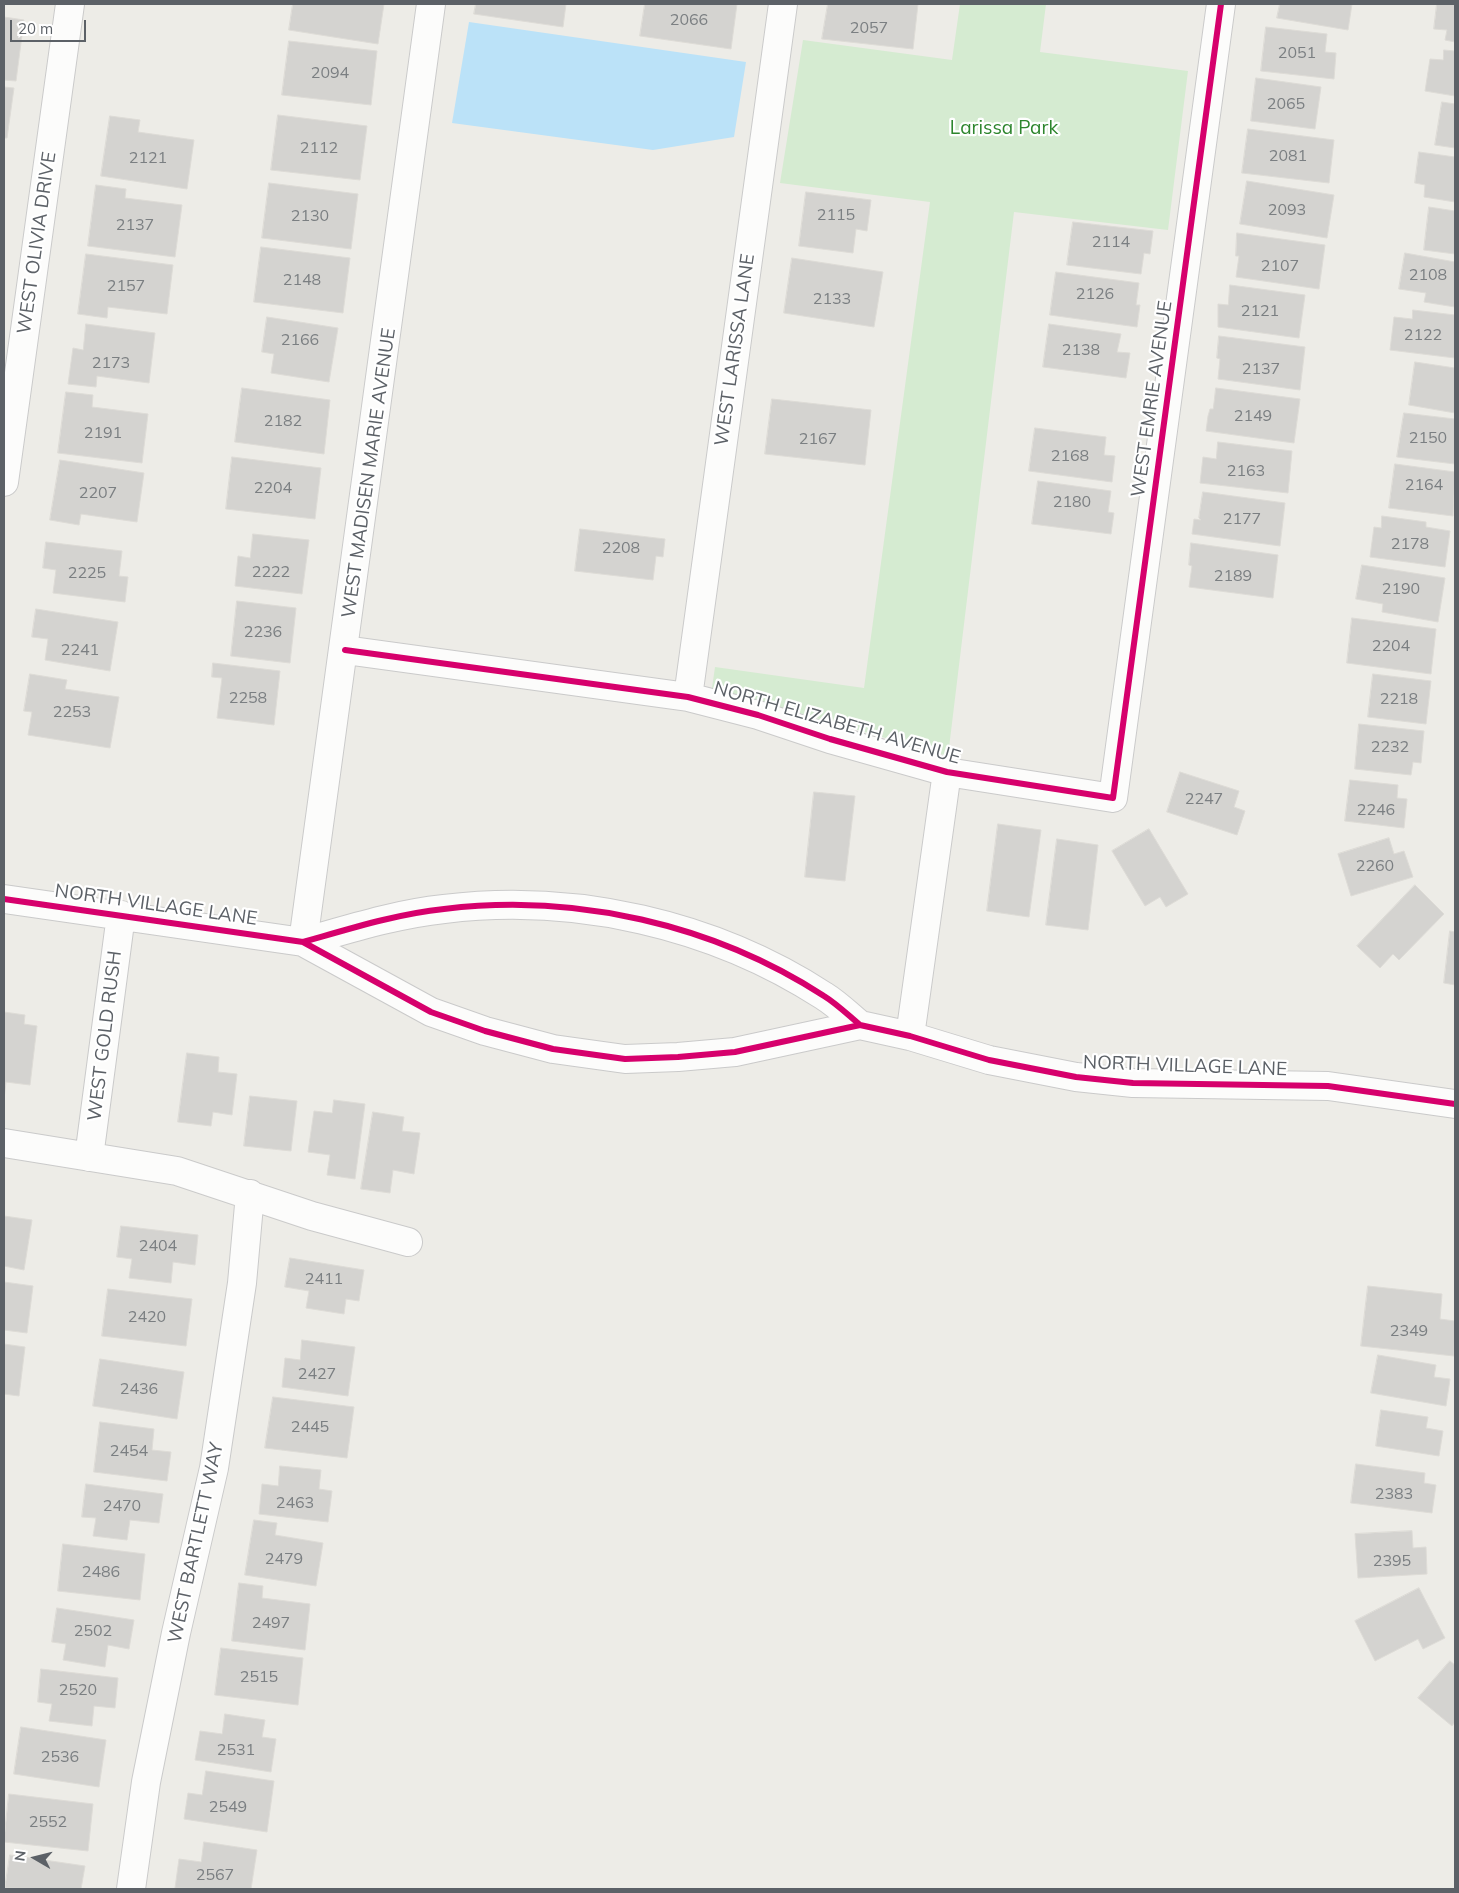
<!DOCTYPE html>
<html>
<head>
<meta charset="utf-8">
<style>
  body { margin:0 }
  #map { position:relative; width:1459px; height:1893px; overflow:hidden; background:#edece7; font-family:Mulish,sans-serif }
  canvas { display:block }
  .frame { position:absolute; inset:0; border:5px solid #5c6167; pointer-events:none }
  .north { position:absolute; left:10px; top:1833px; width:50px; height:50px; -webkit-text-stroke:4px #fff; paint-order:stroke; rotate:278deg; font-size:14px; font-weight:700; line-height:20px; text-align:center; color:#5c6167 }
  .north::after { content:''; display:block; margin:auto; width:18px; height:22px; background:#5c6167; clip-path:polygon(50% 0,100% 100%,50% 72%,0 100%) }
  .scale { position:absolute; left:10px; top:20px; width:76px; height:22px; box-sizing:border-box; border:2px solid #5c6167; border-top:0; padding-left:6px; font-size:15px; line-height:18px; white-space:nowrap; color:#5c6167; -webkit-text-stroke:4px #fff; paint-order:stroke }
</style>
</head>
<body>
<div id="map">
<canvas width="1459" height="1893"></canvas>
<div class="frame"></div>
<div class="north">N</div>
<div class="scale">20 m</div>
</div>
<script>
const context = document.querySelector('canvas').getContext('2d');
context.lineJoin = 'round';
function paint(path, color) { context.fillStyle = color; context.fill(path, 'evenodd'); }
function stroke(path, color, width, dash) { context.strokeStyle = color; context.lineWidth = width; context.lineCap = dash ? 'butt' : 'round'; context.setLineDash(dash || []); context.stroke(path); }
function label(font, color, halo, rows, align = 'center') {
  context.font = font + ' Mulish,sans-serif'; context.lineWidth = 4.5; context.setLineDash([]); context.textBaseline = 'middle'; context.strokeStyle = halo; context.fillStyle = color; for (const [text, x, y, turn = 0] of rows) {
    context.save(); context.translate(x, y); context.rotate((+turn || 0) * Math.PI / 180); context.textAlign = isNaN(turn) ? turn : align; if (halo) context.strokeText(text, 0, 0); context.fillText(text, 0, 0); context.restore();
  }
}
paint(new Path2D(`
  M 960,4 L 1046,4 L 1040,52 L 1188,71 L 1168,230 L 1014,212 L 948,756 L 712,688 L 715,667 L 864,688 L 930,202 L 780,183 L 803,40 L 952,60 Z`), '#d5ebd1');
paint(new Path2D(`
  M 469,22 L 746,62 L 734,137 L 653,150 L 452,123 Z`), '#bbe2f8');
const building = new Path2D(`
  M 293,4 L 384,4 L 378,44 L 289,30 Z
  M 476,4 L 566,4 L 563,27 L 474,14 Z
  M 645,4 L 737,4 L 731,49 L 640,36 Z
  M 828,4 L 918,4 L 913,49 L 822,39 Z
  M 1280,4 L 1352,4 L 1348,30 L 1277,18 Z
  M 1437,4 L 1455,4 L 1455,42 L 1445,40 L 1447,30 L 1434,29 Z
  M 4,17 L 24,20 L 16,81 L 4,80 Z
  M 1266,27 L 1327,34 L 1325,52 L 1336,53 L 1334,79 L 1261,71 Z
  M 289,41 L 377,51 L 371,105 L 282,95 Z
  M 1444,50 L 1455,51 L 1455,96 L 1425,91 L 1430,59 L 1443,60 Z
  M 1256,78 L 1321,87 L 1315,129 L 1251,121 Z
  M 4,87 L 14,88 L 7,138 L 4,138 Z
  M 1442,102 L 1455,104 L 1455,148 L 1435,145 Z
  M 278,115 L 367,126 L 360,180 L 271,170 Z
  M 110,116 L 140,120 L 138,132 L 194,140 L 187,189 L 101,176 Z
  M 1248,129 L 1334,140 L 1329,183 L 1242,173 Z
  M 1419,152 L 1455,157 L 1455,202 L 1424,197 L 1425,185 L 1415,183 Z
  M 1247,181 L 1334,195 L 1327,238 L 1240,224 Z
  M 269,183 L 358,194 L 351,249 L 262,238 Z
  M 96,185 L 126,189 L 125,198 L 182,205 L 175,257 L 88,246 Z
  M 806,192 L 871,200 L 867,231 L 856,229 L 853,253 L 799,246 Z
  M 1429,207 L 1455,211 L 1455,254 L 1424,250 Z
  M 1073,222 L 1153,231 L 1150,254 L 1144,253 L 1141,274 L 1067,265 Z
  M 1237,233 L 1325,245 L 1319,289 L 1236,277 L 1239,256 L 1236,256 Z
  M 261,247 L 350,258 L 343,313 L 254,302 Z
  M 1405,253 L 1455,262 L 1455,307 L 1424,302 L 1426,293 L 1399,289 Z
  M 86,254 L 173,265 L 167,314 L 108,307 L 107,318 L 78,314 Z
  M 792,258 L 883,272 L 874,327 L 784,313 Z
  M 1056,272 L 1139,283 L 1136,305 L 1140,305 L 1137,327 L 1050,315 Z
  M 1230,285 L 1305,295 L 1299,338 L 1218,327 L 1218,304 L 1228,305 Z
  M 1413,310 L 1455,315 L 1455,358 L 1390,350 L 1394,317 L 1412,319 Z
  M 267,317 L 338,328 L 329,382 L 271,373 L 274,354 L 262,352 Z
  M 86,324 L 155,333 L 149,383 L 97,376 L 96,387 L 68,384 L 73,348 L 83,350 Z
  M 1049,324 L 1121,334 L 1117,352 L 1130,353 L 1126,378 L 1043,367 Z
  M 1219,336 L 1305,347 L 1300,390 L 1218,379 L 1220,359 L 1217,358 Z
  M 1415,362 L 1455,368 L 1455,413 L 1409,405 Z
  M 242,388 L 330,400 L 324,454 L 235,442 Z
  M 1216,388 L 1300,399 L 1294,443 L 1206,431 L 1208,416 L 1210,409 L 1213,409 Z
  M 66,392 L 93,395 L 92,407 L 148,414 L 142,463 L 58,453 Z
  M 772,399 L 871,410 L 865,465 L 765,454 Z
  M 1404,413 L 1455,419 L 1455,464 L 1397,457 Z
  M 1035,428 L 1106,437 L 1104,455 L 1115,456 L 1112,482 L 1029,471 Z
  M 1218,442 L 1292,451 L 1288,493 L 1200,483 L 1203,457 L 1216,459 Z
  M 232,457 L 321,468 L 315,519 L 226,509 Z
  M 60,460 L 144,473 L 137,522 L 81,514 L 79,525 L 50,520 Z
  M 1395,464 L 1455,472 L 1453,516 L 1389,508 Z
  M 1038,481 L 1111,491 L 1108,512 L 1114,513 L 1111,534 L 1032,524 Z
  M 1203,492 L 1285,503 L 1280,546 L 1192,534 L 1194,519 L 1201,520 L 1199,518 Z
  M 1382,516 L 1426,522 L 1426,527 L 1450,531 L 1445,567 L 1370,557 L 1374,527 L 1381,528 Z
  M 580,529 L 665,539 L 663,557 L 656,556 L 653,580 L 575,571 Z
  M 253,534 L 309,540 L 302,594 L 235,586 L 238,556 L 250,558 Z
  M 46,542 L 122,551 L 119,576 L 128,577 L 125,602 L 53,593 L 56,570 L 43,568 Z
  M 1191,543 L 1278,555 L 1273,598 L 1189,587 L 1192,566 L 1189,565 Z
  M 1362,565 L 1445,578 L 1438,622 L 1382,612 L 1383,604 L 1356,599 Z
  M 237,601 L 296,608 L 290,663 L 231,656 Z
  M 36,609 L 118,622 L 110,671 L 45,660 L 48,639 L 32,637 Z
  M 1352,618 L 1436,629 L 1431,674 L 1347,663 Z
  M 213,663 L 280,671 L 274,725 L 217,718 L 222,678 L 212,677 Z
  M 30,674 L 67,680 L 65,689 L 119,697 L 110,748 L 28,735 L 32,712 L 24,711 Z
  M 1373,674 L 1431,681 L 1426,724 L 1368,717 Z
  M 1359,724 L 1424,731 L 1421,763 L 1413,762 L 1411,775 L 1355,769 Z
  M 1180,772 L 1239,791 L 1234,807 L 1245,811 L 1237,835 L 1167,812 Z
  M 1350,780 L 1398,785 L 1397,798 L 1407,799 L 1404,828 L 1345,821 Z
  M 814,792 L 855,796 L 845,881 L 805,877 Z
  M 998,824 L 1041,830 L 1029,917 L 987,911 Z
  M 1149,829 L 1188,894 L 1166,907 L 1160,897 L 1145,906 L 1112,851 Z
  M 1389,838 L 1394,854 L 1404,851 L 1413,877 L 1351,896 L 1338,854 Z
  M 1057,839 L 1098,845 L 1088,930 L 1046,925 Z
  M 1415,885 L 1444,914 L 1399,960 L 1393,954 L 1380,968 L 1357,946 Z
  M 1450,931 L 1455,932 L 1455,985 L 1444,983 Z
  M 4,1012 L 25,1015 L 24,1024 L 37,1026 L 30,1085 L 6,1082 L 4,1099 Z
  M 187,1053 L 219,1057 L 218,1072 L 237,1074 L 232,1115 L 213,1112 L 211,1126 L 178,1122 Z
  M 250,1096 L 297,1101 L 291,1151 L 244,1146 Z
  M 334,1100 L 365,1104 L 355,1179 L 327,1175 L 330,1155 L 308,1152 L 314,1111 L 332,1113 Z
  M 373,1112 L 404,1117 L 402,1131 L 420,1133 L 414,1174 L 393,1170 L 390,1193 L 361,1189 Z
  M 4,1216 L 32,1220 L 24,1270 L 4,1266 Z
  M 121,1226 L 198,1235 L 195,1265 L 173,1262 L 171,1283 L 129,1278 L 132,1259 L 117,1257 Z
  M 290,1258 L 364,1270 L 359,1301 L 346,1299 L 344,1314 L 306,1308 L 309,1291 L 285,1287 Z
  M 4,1282 L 33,1286 L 27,1333 L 4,1330 Z
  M 1368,1286 L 1442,1294 L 1440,1319 L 1455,1321 L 1454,1356 L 1361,1346 Z
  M 108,1289 L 192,1299 L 186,1346 L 102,1336 Z
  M 302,1340 L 355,1347 L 348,1396 L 282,1387 L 285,1358 L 300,1360 Z
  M 4,1344 L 25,1347 L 19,1396 L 4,1394 Z
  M 1378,1355 L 1436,1365 L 1434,1377 L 1450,1379 L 1446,1406 L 1371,1393 Z
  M 100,1359 L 184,1372 L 177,1419 L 93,1406 Z
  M 273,1397 L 354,1407 L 347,1458 L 265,1448 Z
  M 1381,1410 L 1428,1417 L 1426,1428 L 1443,1431 L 1439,1456 L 1376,1446 Z
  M 100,1422 L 154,1429 L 152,1450 L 171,1452 L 167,1481 L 94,1472 Z
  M 1356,1464 L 1425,1473 L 1424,1483 L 1436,1485 L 1432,1513 L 1351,1503 Z
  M 280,1466 L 321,1470 L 319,1489 L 332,1491 L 328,1522 L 259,1514 L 262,1484 L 278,1486 Z
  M 86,1484 L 163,1494 L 159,1523 L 130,1520 L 127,1540 L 93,1536 L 96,1518 L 82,1517 Z
  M 254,1520 L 277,1523 L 275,1535 L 323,1543 L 316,1586 L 245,1575 Z
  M 1412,1531 L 1413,1548 L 1426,1547 L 1427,1574 L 1358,1578 L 1355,1534 Z
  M 63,1544 L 145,1554 L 140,1600 L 58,1591 Z
  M 239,1583 L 263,1586 L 262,1598 L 310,1604 L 305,1650 L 232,1641 Z
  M 1419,1588 L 1445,1638 L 1423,1649 L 1418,1639 L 1375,1661 L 1355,1621 Z
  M 57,1608 L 134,1620 L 129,1649 L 108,1645 L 105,1667 L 63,1660 L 66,1644 L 52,1642 Z
  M 221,1648 L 303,1658 L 298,1705 L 215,1695 Z
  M 1450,1661 L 1455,1665 L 1455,1722 L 1452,1726 L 1418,1698 Z
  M 41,1669 L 118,1678 L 115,1708 L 94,1706 L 92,1726 L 49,1721 L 52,1704 L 38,1702 Z
  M 225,1714 L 265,1720 L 262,1737 L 276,1739 L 271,1772 L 195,1760 L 200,1731 L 222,1734 Z
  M 21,1727 L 106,1740 L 99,1787 L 14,1774 Z
  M 206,1771 L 274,1781 L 267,1832 L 184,1819 L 188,1793 L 202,1795 Z
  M 9,1794 L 93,1804 L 88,1851 L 4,1842 Z
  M 204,1842 L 257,1850 L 251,1889 L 175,1888 L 179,1859 L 201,1862 Z
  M 10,1855 L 85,1866 L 81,1889 L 5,1888 Z`);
paint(building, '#d4d3d0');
stroke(building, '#dddbd6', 1);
const minor = new Path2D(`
  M 4,482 L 70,4
  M 345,650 L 688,697 L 758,715 L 830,739 L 947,772 L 1113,798 L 1221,4
  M 688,697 L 783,4
  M 4,899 L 303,942 L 431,1012 L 485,1031 L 553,1049 L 625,1059 L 678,1057 L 735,1052 L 860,1025 L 910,1036 L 989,1060 L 1076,1077 L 1133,1083 L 1328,1086 L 1455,1104
  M 303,942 L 431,4
  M 303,942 C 349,929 396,914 444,909 C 575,893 713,924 824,996 C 837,1004 848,1015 860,1025
  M 910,1036 L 947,772
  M 4,1143 L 177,1171 L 312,1216 L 408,1242
  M 89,1157 L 121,915
  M 131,1889 L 146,1782 L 176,1633 L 214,1468 L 242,1283 L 250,1194`);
stroke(minor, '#cacaca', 30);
stroke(minor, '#fcfcfb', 28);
stroke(new Path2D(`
  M 345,650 L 688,697 L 758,715 L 830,739 L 947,772 L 1113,798 L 1221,4
  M 4,899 L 303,942 L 431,1012 L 485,1031 L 553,1049 L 625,1059 L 678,1057 L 735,1052 L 860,1025 L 910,1036 L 989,1060 L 1076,1077 L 1133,1083 L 1328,1086 L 1455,1104
  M 303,942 C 349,929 396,914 444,909 C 575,893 713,924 824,996 C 837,1004 848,1015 860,1025`), '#d6006c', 6);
label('16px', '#7b7f82', null, [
  ["2066",689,20],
  ["2057",869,28],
  ["2051",1297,53],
  ["2094",330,73],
  ["2065",1286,104],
  ["2112",319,148],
  ["2081",1288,156],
  ["2121",148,158],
  ["2093",1287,210],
  ["2115",836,215],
  ["2130",310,216],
  ["2137",135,225],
  ["2114",1111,242],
  ["2107",1280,266],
  ["2108",1428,275],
  ["2148",302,280],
  ["2157",126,286],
  ["2126",1095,294],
  ["2133",832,299],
  ["2121",1260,311],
  ["2122",1423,335],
  ["2166",300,340],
  ["2138",1081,350],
  ["2173",111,363],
  ["2137",1261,369],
  ["2149",1253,416],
  ["2182",283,421],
  ["2191",103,433],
  ["2150",1428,438],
  ["2167",818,439],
  ["2168",1070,456],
  ["2163",1246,471],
  ["2164",1424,485],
  ["2204",273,488],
  ["2207",98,493],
  ["2180",1072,502],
  ["2177",1242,519],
  ["2178",1410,544],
  ["2208",621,548],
  ["2222",271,572],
  ["2225",87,573],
  ["2189",1233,576],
  ["2190",1401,589],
  ["2236",263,632],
  ["2204",1391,646],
  ["2241",80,650],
  ["2258",248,698],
  ["2218",1399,699],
  ["2253",72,712],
  ["2232",1390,747],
  ["2247",1204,799],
  ["2246",1376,810],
  ["2260",1375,866],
  ["2404",158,1246],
  ["2411",324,1279],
  ["2420",147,1317],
  ["2349",1409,1331],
  ["2427",317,1374],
  ["2436",139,1389],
  ["2445",310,1427],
  ["2454",129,1451],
  ["2383",1394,1494],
  ["2463",295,1503],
  ["2470",122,1506],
  ["2479",284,1559],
  ["2395",1392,1561],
  ["2486",101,1572],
  ["2497",271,1623],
  ["2502",93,1631],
  ["2515",259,1677],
  ["2520",78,1690],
  ["2531",236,1750],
  ["2536",60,1757],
  ["2549",228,1807],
  ["2552",48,1822],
  ["2567",215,1875]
]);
label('19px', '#2d852d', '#fff', [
  ["Larissa Park",1004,128]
]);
label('19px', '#5c6167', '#fff', [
  ["WEST OLIVIA DRIVE",37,243,-82],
  ["WEST LARISSA LANE",735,350,-82],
  ["WEST EMRIE AVENUE",1152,399,-82],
  ["WEST MADISEN MARIE AVENUE",369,473,-82],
  ["NORTH ELIZABETH AVENUE",837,723,16],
  ["NORTH VILLAGE LANE",156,905,8],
  ["WEST GOLD RUSH",105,1036,-83],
  ["NORTH VILLAGE LANE",1185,1066,2],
  ["WEST BARTLETT WAY",196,1543,-78]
]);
</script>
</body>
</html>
